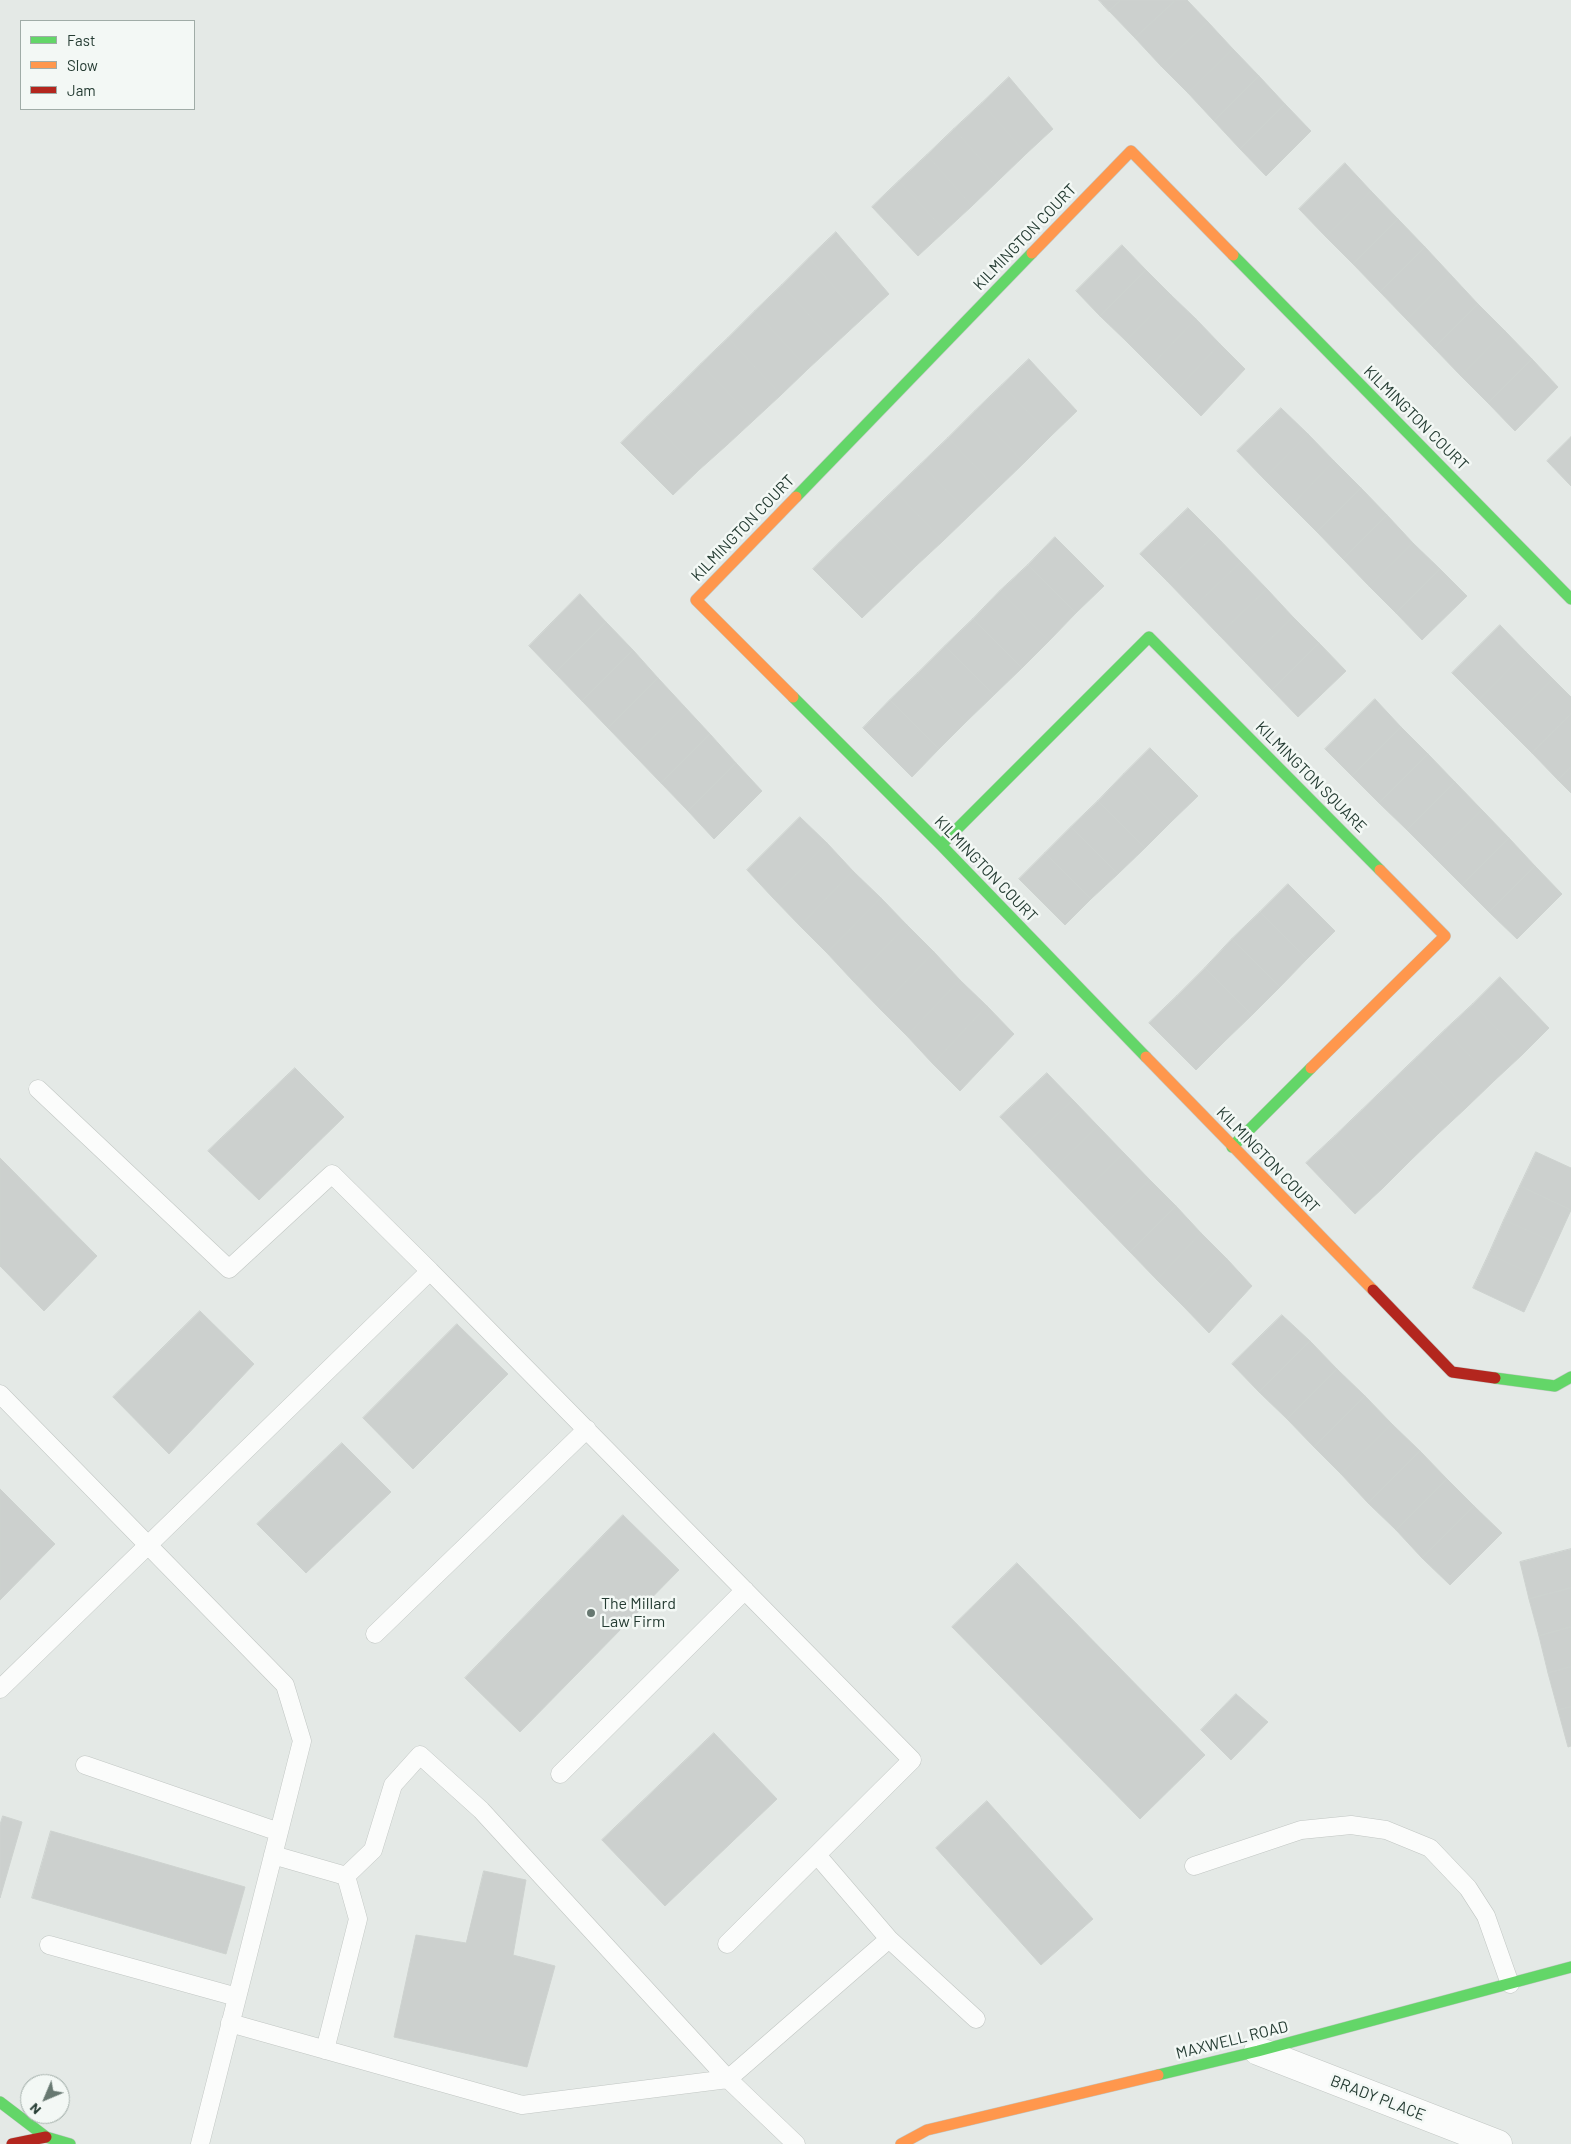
<!DOCTYPE html>
<html>
<head>
<meta charset="utf-8">
<style>
  body { margin:0 }
  #map { position:relative; width:1571px; height:2144px; overflow:hidden; background:#e4e9e6; font-family:Barlow,sans-serif }
  canvas { display:block }
  .legend { position:absolute; left:20px; top:20px; width:175px; height:90px; box-sizing:border-box; background:#f3f8f5; border:1px solid #a0aca7; margin:0; padding:6px 9px; list-style:none; font-size:15px; color:#243b32 }
  .legend li { display:flex; align-items:center; gap:10px; height:25px }
  .legend b { width:25px; border:1px solid #a0aca7 }
  .north { position:absolute; left:20px; top:2074px; width:50px; height:50px; box-sizing:border-box; background:#f3f8f5; border:1px solid #a0aca7; border-radius:50%; rotate:225deg; font-size:14px; font-weight:700; line-height:20px; text-align:center; color:#243b32 }
  .north::after { content:''; display:block; margin:auto; width:18px; height:22px; background:#677871; clip-path:polygon(50% 0,100% 100%,50% 72%,0 100%) }
</style>
</head>
<body>
<div id="map">
<canvas width="1571" height="2144"></canvas>
<ul class="legend">
<li><b style="height:6px;background:#63d668"></b>Fast</li>
<li><b style="height:6px;background:#ff974d"></b>Slow</li>
<li><b style="height:6px;background:#b3261e"></b>Jam</li>
</ul>
<div class="north">N</div>
</div>
<script>
const context = document.querySelector('canvas').getContext('2d');
context.lineJoin = 'round';
function paint(path, color) { context.fillStyle = color; context.fill(path, 'evenodd'); }
function stroke(path, color, width, dash) { context.strokeStyle = color; context.lineWidth = width; context.lineCap = dash ? 'butt' : 'round'; context.setLineDash(dash || []); context.stroke(path); }
function label(font, color, halo, rows, align = 'center') {
  context.font = font + ' Barlow,sans-serif'; context.lineWidth = 5; context.setLineDash([]); context.textBaseline = 'middle'; context.strokeStyle = halo; context.fillStyle = color; for (const [text, x, y, turn = 0] of rows) {
    context.save(); context.translate(x, y); context.rotate((+turn || 0) * Math.PI / 180); context.textAlign = isNaN(turn) ? turn : align; if (halo) context.strokeText(text, 0, 0); context.fillText(text, 0, 0); context.restore();
  }
}
const building = new Path2D(`
  M 1099,0 L 1121,0 L 1109,11 Z
  M 1121,0 L 1176,0 L 1135,38 L 1109,11 Z
  M 1176,0 L 1187,0 L 1208,22 L 1161,66 L 1135,38 Z
  M 1208,22 L 1233,49 L 1188,93 L 1161,66 Z
  M 1233,49 L 1259,76 L 1214,121 L 1188,93 Z
  M 1259,76 L 1285,104 L 1240,149 L 1214,121 Z
  M 1009,77 L 1053,129 L 1026,154 L 982,103 Z
  M 982,103 L 1026,154 L 999,180 L 954,129 Z
  M 1285,104 L 1311,131 L 1266,176 L 1240,149 Z
  M 954,129 L 999,180 L 972,206 L 927,155 Z
  M 927,155 L 972,206 L 945,231 L 899,181 Z
  M 1345,163 L 1371,191 L 1326,237 L 1299,209 Z
  M 899,181 L 945,231 L 918,256 L 872,207 Z
  M 1371,191 L 1398,219 L 1353,264 L 1326,237 Z
  M 1398,219 L 1425,247 L 1380,292 L 1353,264 Z
  M 836,232 L 889,294 L 862,319 L 809,258 Z
  M 1122,245 L 1146,270 L 1100,316 L 1076,291 Z
  M 1425,247 L 1451,275 L 1407,320 L 1380,292 Z
  M 809,258 L 862,319 L 835,344 L 782,285 Z
  M 1146,270 L 1171,295 L 1126,341 L 1100,316 Z
  M 1451,275 L 1478,304 L 1434,348 L 1407,320 Z
  M 782,285 L 835,344 L 808,369 L 755,311 Z
  M 1171,295 L 1196,319 L 1151,366 L 1126,341 Z
  M 1478,304 L 1505,331 L 1461,376 L 1434,348 Z
  M 755,311 L 808,369 L 781,395 L 728,338 Z
  M 1196,319 L 1220,344 L 1176,391 L 1151,366 Z
  M 1505,331 L 1532,359 L 1488,403 L 1461,376 Z
  M 728,338 L 781,395 L 754,420 L 701,364 Z
  M 1220,344 L 1245,369 L 1201,416 L 1176,391 Z
  M 1029,359 L 1077,411 L 1051,436 L 1002,385 Z
  M 1532,359 L 1558,387 L 1515,431 L 1488,403 Z
  M 701,364 L 754,420 L 727,445 L 674,391 Z
  M 1002,385 L 1051,436 L 1024,463 L 975,411 Z
  M 674,391 L 727,445 L 699,470 L 647,417 Z
  M 1281,408 L 1308,434 L 1264,479 L 1237,451 Z
  M 975,411 L 1024,463 L 997,489 L 948,438 Z
  M 647,417 L 699,470 L 673,495 L 621,443 Z
  M 1308,434 L 1334,461 L 1291,506 L 1264,479 Z
  M 1571,437 L 1571,486 L 1547,461 Z
  M 948,438 L 997,489 L 970,515 L 921,464 Z
  M 1334,461 L 1361,488 L 1317,532 L 1291,506 Z
  M 921,464 L 970,515 L 943,541 L 894,490 Z
  M 1361,488 L 1387,515 L 1343,559 L 1317,532 Z
  M 894,490 L 943,541 L 916,566 L 867,516 Z
  M 1188,508 L 1215,535 L 1167,581 L 1140,554 Z
  M 1387,515 L 1413,543 L 1369,586 L 1343,559 Z
  M 867,516 L 916,566 L 889,592 L 839,543 Z
  M 1215,535 L 1241,562 L 1193,608 L 1167,581 Z
  M 1055,537 L 1104,586 L 1076,613 L 1028,565 Z
  M 839,543 L 889,592 L 862,618 L 813,569 Z
  M 1413,543 L 1440,569 L 1396,613 L 1369,586 Z
  M 1241,562 L 1267,589 L 1219,635 L 1193,608 Z
  M 1028,565 L 1076,613 L 1049,641 L 1000,591 Z
  M 1440,569 L 1467,596 L 1422,640 L 1396,613 Z
  M 1267,589 L 1293,617 L 1246,663 L 1219,635 Z
  M 1000,591 L 1049,641 L 1022,668 L 973,619 Z
  M 580,594 L 606,622 L 555,673 L 529,646 Z
  M 1293,617 L 1319,643 L 1272,690 L 1246,663 Z
  M 973,619 L 1022,668 L 994,695 L 945,646 Z
  M 606,622 L 633,650 L 582,701 L 555,673 Z
  M 1500,625 L 1526,652 L 1479,700 L 1452,673 Z
  M 1319,643 L 1346,671 L 1298,717 L 1272,690 Z
  M 945,646 L 994,695 L 966,722 L 918,673 Z
  M 633,650 L 658,678 L 608,728 L 582,701 Z
  M 1526,652 L 1553,679 L 1505,726 L 1479,700 Z
  M 918,673 L 966,722 L 939,749 L 890,700 Z
  M 658,678 L 684,706 L 635,756 L 608,728 Z
  M 1553,679 L 1571,697 L 1571,714 L 1532,753 L 1505,726 Z
  M 1375,699 L 1401,727 L 1352,776 L 1325,749 Z
  M 890,700 L 939,749 L 912,777 L 863,728 Z
  M 684,706 L 710,734 L 661,783 L 635,756 Z
  M 1571,714 L 1571,767 L 1558,780 L 1532,753 Z
  M 1401,727 L 1428,754 L 1379,803 L 1352,776 Z
  M 710,734 L 736,763 L 688,811 L 661,783 Z
  M 1150,748 L 1198,796 L 1171,822 L 1124,774 Z
  M 1428,754 L 1455,782 L 1407,830 L 1379,803 Z
  M 736,763 L 762,791 L 714,839 L 688,811 Z
  M 1571,767 L 1571,793 L 1558,780 Z
  M 1124,774 L 1171,822 L 1145,848 L 1098,801 Z
  M 1455,782 L 1482,810 L 1434,857 L 1407,830 Z
  M 1098,801 L 1145,848 L 1118,874 L 1071,827 Z
  M 1482,810 L 1509,838 L 1462,885 L 1434,857 Z
  M 800,817 L 827,843 L 773,898 L 747,870 Z
  M 1071,827 L 1118,874 L 1091,899 L 1045,853 Z
  M 1509,838 L 1535,866 L 1489,912 L 1462,885 Z
  M 827,843 L 853,871 L 800,926 L 773,898 Z
  M 1045,853 L 1091,899 L 1065,925 L 1019,879 Z
  M 1535,866 L 1562,894 L 1517,939 L 1489,912 Z
  M 853,871 L 881,898 L 827,953 L 800,926 Z
  M 1288,884 L 1335,931 L 1307,959 L 1260,912 Z
  M 881,898 L 907,925 L 853,981 L 827,953 Z
  M 1260,912 L 1307,959 L 1280,987 L 1232,939 Z
  M 907,925 L 934,952 L 880,1009 L 853,981 Z
  M 1232,939 L 1280,987 L 1252,1015 L 1205,968 Z
  M 934,952 L 960,980 L 907,1036 L 880,1009 Z
  M 1205,968 L 1252,1015 L 1224,1042 L 1177,996 Z
  M 1500,977 L 1549,1028 L 1522,1055 L 1473,1004 Z
  M 960,980 L 987,1006 L 933,1064 L 907,1036 Z
  M 1177,996 L 1224,1042 L 1196,1070 L 1149,1023 Z
  M 1473,1004 L 1522,1055 L 1494,1081 L 1445,1030 Z
  M 987,1006 L 1014,1034 L 960,1091 L 933,1064 Z
  M 1445,1030 L 1494,1081 L 1466,1108 L 1417,1057 Z
  M 1417,1057 L 1466,1108 L 1438,1134 L 1390,1083 Z
  M 295,1068 L 344,1117 L 259,1200 L 208,1151 Z
  M 1047,1073 L 1073,1100 L 1026,1144 L 1000,1117 Z
  M 1390,1083 L 1438,1134 L 1410,1161 L 1362,1110 Z
  M 1073,1100 L 1098,1126 L 1052,1171 L 1026,1144 Z
  M 1362,1110 L 1410,1161 L 1383,1188 L 1335,1136 Z
  M 1098,1126 L 1124,1153 L 1078,1198 L 1052,1171 Z
  M 1335,1136 L 1383,1188 L 1355,1214 L 1306,1163 Z
  M 1536,1152 L 1571,1168 L 1571,1210 L 1520,1186 Z
  M 1124,1153 L 1150,1180 L 1104,1225 L 1078,1198 Z
  M 0,1158 L 97,1256 L 44,1311 L 0,1266 Z
  M 1150,1180 L 1176,1206 L 1130,1252 L 1104,1225 Z
  M 1520,1186 L 1571,1210 L 1556,1243 L 1504,1220 Z
  M 1176,1206 L 1201,1233 L 1157,1280 L 1130,1252 Z
  M 1504,1220 L 1556,1243 L 1540,1278 L 1489,1254 Z
  M 1201,1233 L 1227,1259 L 1183,1306 L 1157,1280 Z
  M 1489,1254 L 1540,1278 L 1524,1312 L 1473,1288 Z
  M 1227,1259 L 1252,1286 L 1209,1333 L 1183,1306 Z
  M 200,1311 L 254,1364 L 169,1454 L 113,1397 Z
  M 1282,1315 L 1310,1341 L 1259,1392 L 1232,1364 Z
  M 457,1324 L 508,1374 L 413,1469 L 363,1418 Z
  M 1310,1341 L 1337,1369 L 1287,1419 L 1259,1392 Z
  M 1337,1369 L 1365,1396 L 1314,1447 L 1287,1419 Z
  M 1365,1396 L 1392,1424 L 1341,1474 L 1314,1447 Z
  M 1392,1424 L 1420,1451 L 1368,1503 L 1341,1474 Z
  M 342,1443 L 391,1492 L 306,1573 L 257,1524 Z
  M 1420,1451 L 1447,1479 L 1396,1530 L 1368,1503 Z
  M 1447,1479 L 1474,1506 L 1422,1558 L 1396,1530 Z
  M 0,1489 L 55,1544 L 0,1600 Z
  M 1474,1506 L 1502,1533 L 1450,1585 L 1422,1558 Z
  M 623,1515 L 679,1570 L 520,1732 L 465,1678 Z
  M 1571,1549 L 1571,1588 L 1529,1599 L 1520,1562 Z
  M 1017,1563 L 1205,1755 L 1140,1819 L 952,1627 Z
  M 1571,1588 L 1571,1627 L 1539,1636 L 1529,1599 Z
  M 1571,1627 L 1571,1667 L 1548,1673 L 1539,1636 Z
  M 1571,1667 L 1571,1707 L 1558,1710 L 1548,1673 Z
  M 1236,1694 L 1268,1722 L 1231,1760 L 1201,1730 Z
  M 1571,1707 L 1571,1746 L 1568,1747 L 1558,1710 Z
  M 714,1733 L 777,1799 L 665,1906 L 602,1840 Z
  M 987,1801 L 1093,1919 L 1041,1965 L 936,1848 Z
  M 3,1816 L 22,1822 L 0,1898 L 0,1825 Z
  M 51,1831 L 245,1887 L 226,1954 L 32,1898 Z
  M 484,1871 L 526,1880 L 513,1955 L 555,1966 L 527,2067 L 394,2037 L 416,1935 L 466,1943 Z`);
paint(building, '#ccd0ce');
stroke(building, '#cdd2cf', 1);
const lane = new Path2D(`
  M 430,1271 L 912,1760 L 727,1944
  M 0,1394 L 285,1685 L 302,1741 L 200,2144
  M 375,1634 L 587,1429
  M 0,1689 L 430,1271 L 332,1174 L 229,1269 L 38,1089
  M 85,1765 L 279,1832
  M 560,1774 L 745,1590
  M 273,1855 L 346,1876
  M 817,1855 L 889,1939
  M 1194,1866 L 1301,1830 L 1351,1825 L 1386,1830 L 1430,1848 L 1468,1888 L 1486,1916 L 1510,1984
  M 346,1876 L 373,1850 L 393,1785 L 420,1755 L 481,1810 L 728,2079 L 796,2144
  M 49,1945 L 237,1997
  M 230,2023 L 522,2105 L 728,2079 L 889,1939 L 976,2019
  M 325,2050 L 358,1919 L 346,1876`);
const street = new Path2D(`
  M 1258,2051 L 1498,2144`);
const fast = new Path2D(`
  M 1233,255 L 1571,599
  M 796,497 L 1032,253
  M 793,697 L 941,845 L 1146,1057
  M 941,845 L 1149,637 L 1380,870
  M 1232,1147 L 1311,1068
  M 1495,1378 L 1555,1386 L 1571,1377
  M 1158,2075 L 1258,2051 L 1571,1967
  M 0,2102 L 46,2137 L 70,2144`);
const slow = new Path2D(`
  M 1032,253 L 1131,151 L 1233,255
  M 793,697 L 696,600 L 796,497
  M 1146,1057 L 1373,1290
  M 1311,1068 L 1445,936 L 1380,870
  M 901,2144 L 927,2130 L 1158,2075`);
const jam = new Path2D(`
  M 1373,1290 L 1452,1372 L 1495,1378
  M 12,2144 L 46,2137`);
stroke(lane, '#c1c6c3', 19);
stroke(street, '#c1c6c3', 29);
stroke(fast, '#c0c7c3', 12);
stroke(slow, '#c0c7c3', 12);
stroke(jam, '#c0c7c3', 12);
stroke(lane, '#fbfcfb', 18);
stroke(street, '#fbfcfb', 28);
stroke(fast, '#63d668', 11);
stroke(slow, '#ff974d', 11);
stroke(jam, '#b3261e', 11);
for (const [x, y, r, color] of [
  [591,1613,5,"#677871"]
]) { const dot = new Path2D(); dot.arc(x, y, r, 0, 2 * Math.PI); context.fillStyle = color; context.fill(dot); stroke(dot, '#f3f8f5', 2); }
label('16px', '#243b32', '#f3f8f5', [
  ["KILMINGTON COURT",1025,237,-46],
  ["KILMINGTON COURT",1416,418,45],
  ["KILMINGTON COURT",743,528,-46],
  ["KILMINGTON SQUARE",1311,777,45],
  ["KILMINGTON COURT",986,869,46],
  ["KILMINGTON COURT",1268,1160,46],
  ["MAXWELL ROAD",1232,2040,-14],
  ["BRADY PLACE",1378,2098,21]
]);
label('16px', '#243b32', '#f3f8f5', [
  ["The Millard",601,1604],
  ["Law Firm",601,1622]
], 'left');
</script>
</body>
</html>
